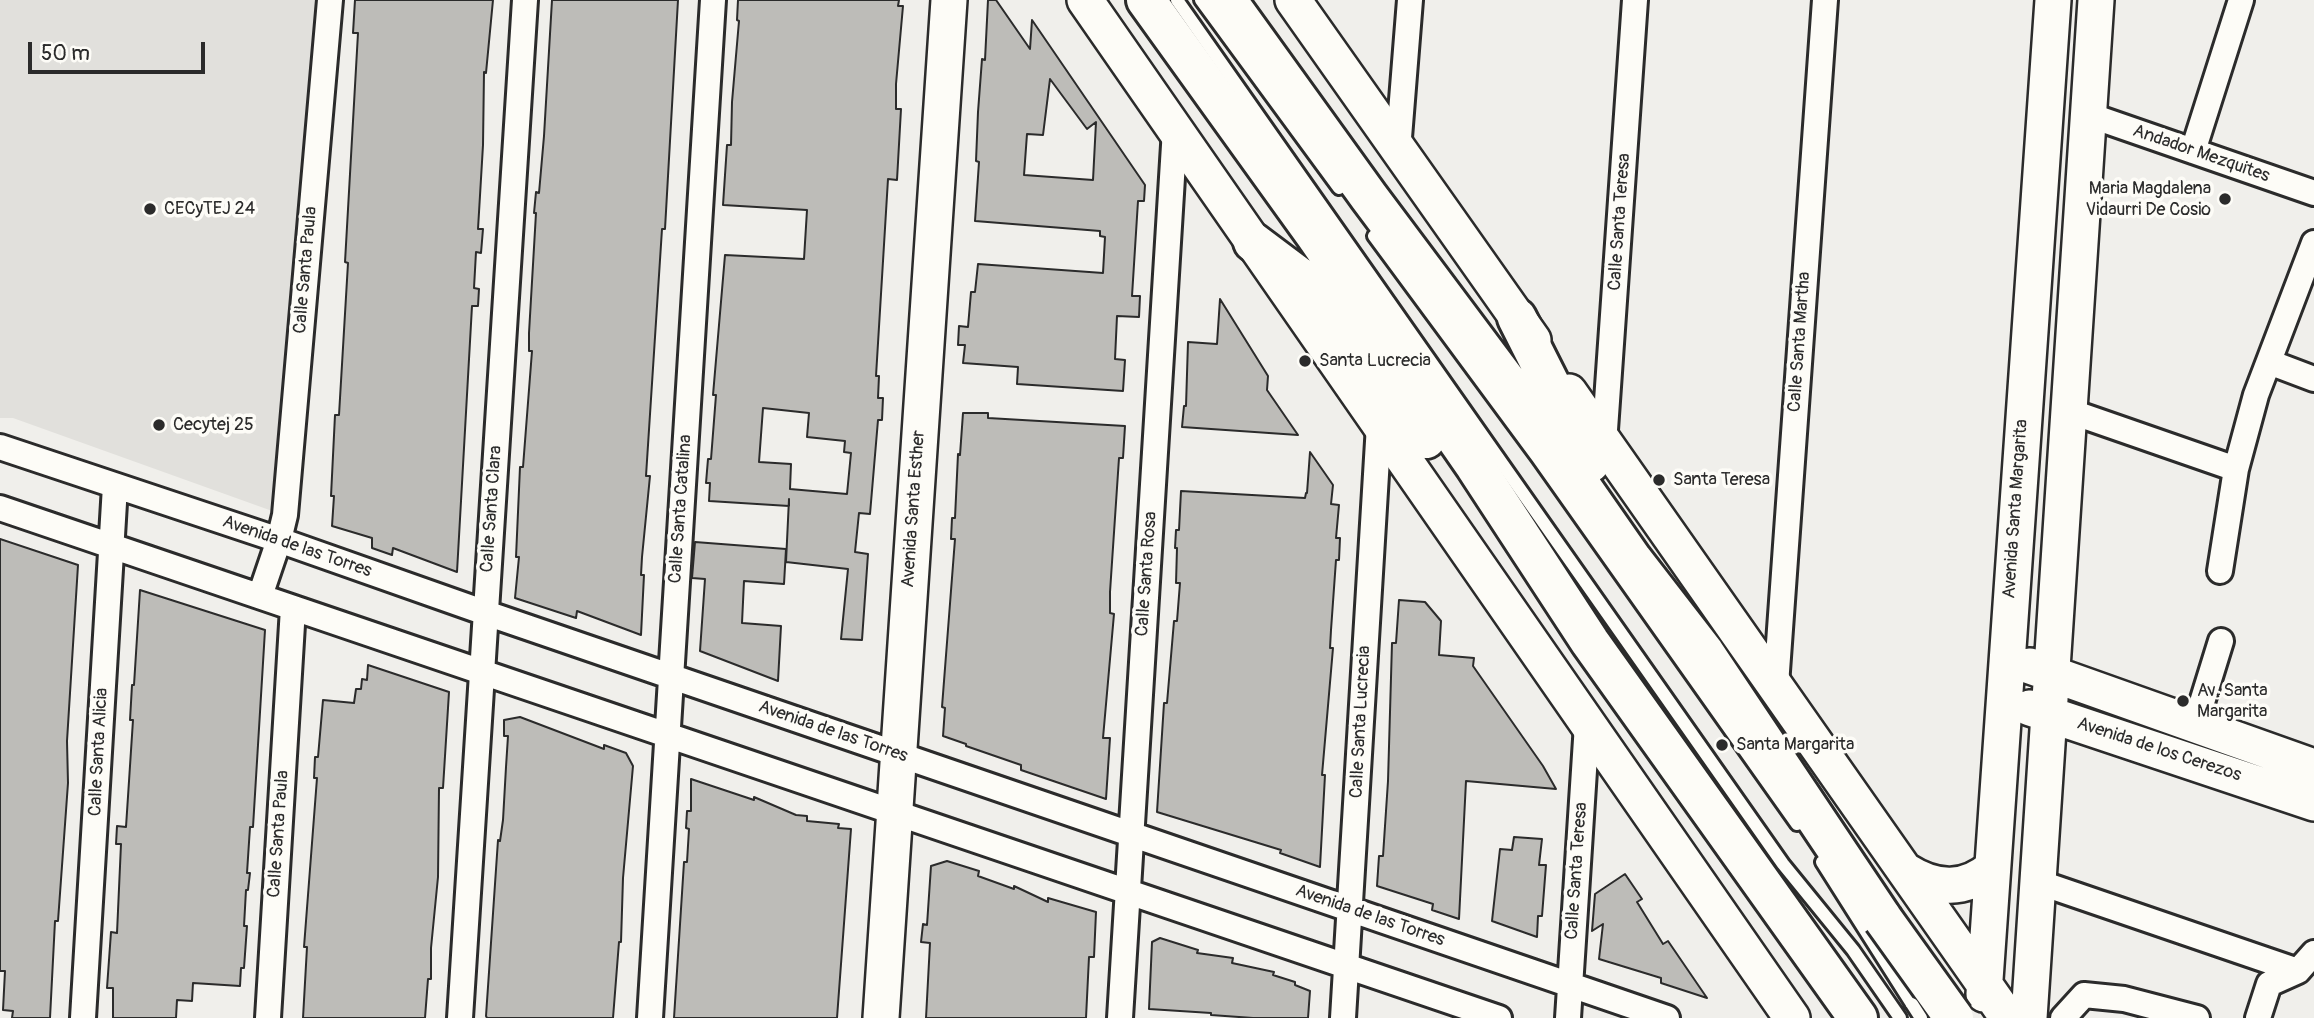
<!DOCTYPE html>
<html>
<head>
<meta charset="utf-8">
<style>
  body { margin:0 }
  #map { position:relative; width:2314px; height:1018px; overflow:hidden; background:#f0efeb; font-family:Pangolin,sans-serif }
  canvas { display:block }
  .scale { position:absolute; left:28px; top:42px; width:177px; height:32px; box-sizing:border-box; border:4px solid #2b2b2b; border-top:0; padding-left:9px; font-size:21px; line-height:24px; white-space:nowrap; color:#2b2b2b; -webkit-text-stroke:5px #fdfcf7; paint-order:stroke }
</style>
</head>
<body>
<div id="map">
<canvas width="2314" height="1018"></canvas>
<div class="scale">50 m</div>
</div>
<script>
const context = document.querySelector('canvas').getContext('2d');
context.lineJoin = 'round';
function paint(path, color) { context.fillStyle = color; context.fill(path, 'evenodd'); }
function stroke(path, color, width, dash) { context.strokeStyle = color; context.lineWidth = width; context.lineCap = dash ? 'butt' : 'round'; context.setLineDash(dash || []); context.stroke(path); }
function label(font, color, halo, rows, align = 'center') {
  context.font = font + ' Pangolin,sans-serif'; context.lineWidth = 7; context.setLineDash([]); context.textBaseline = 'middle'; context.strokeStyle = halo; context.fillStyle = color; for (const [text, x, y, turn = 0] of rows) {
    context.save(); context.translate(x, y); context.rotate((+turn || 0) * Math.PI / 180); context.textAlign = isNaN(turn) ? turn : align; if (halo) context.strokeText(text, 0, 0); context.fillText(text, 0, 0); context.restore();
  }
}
paint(new Path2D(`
  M 0,0 L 317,0 L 275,512 L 13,418 L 0,418 Z`), '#e1e0dc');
const building = new Path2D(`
  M 355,0 L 493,0 L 486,73 L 484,72 L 483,145 L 478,229 L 483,229 L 481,253 L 476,252 L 474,288 L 479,289 L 478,306 L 472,306 L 457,572 L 393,548 L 392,555 L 372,548 L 372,538 L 332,526 L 334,496 L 331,496 L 335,415 L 339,415 L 348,263 L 345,262 L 358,33 L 353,33 Z
  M 552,0 L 678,0 L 665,229 L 662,229 L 646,476 L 650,476 L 642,557 L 641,575 L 644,575 L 641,635 L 577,611 L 576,618 L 515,598 L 519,557 L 516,557 L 520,467 L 523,467 L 532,351 L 529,351 L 529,333 L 536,213 L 534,213 L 536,192 L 539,193 L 544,136 Z
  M 738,0 L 899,0 L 898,6 L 903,6 L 896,84 L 896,109 L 901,109 L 897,180 L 888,179 L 876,376 L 879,376 L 878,398 L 883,398 L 882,420 L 878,420 L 870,514 L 859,513 L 855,552 L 868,554 L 862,640 L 841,639 L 848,569 L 786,562 L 789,499 L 789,506 L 709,501 L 710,483 L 706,483 L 708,459 L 711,459 L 716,395 L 713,395 L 725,255 L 804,259 L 807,210 L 723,205 L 727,145 L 731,145 L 732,102 L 739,21 L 737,20 ZM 763,408 L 809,413 L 807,437 L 845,441 L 844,452 L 851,453 L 847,494 L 790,489 L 791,464 L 759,462 Z
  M 988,0 L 996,0 L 1030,49 L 1032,20 L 1145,185 L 1144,201 L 1138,201 L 1132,296 L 1140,296 L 1139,317 L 1117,316 L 1115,359 L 1125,360 L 1123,391 L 1017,384 L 1018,367 L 963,363 L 965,345 L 958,345 L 959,326 L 968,327 L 971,292 L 975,292 L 978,264 L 1103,273 L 1105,237 L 1100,236 L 1100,231 L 975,221 L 979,162 L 976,161 L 978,112 L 982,59 L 985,60 ZM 1050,79 L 1087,129 L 1096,122 L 1093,180 L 1024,175 L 1027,134 L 1043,135 Z
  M 1220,299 L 1268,376 L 1267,390 L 1298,435 L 1182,427 L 1184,406 L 1186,406 L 1188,342 L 1217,344 Z
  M 963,413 L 988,413 L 988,418 L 1125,426 L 1123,458 L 1119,458 L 1110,592 L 1110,613 L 1114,614 L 1103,738 L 1110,738 L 1106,799 L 1021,770 L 1021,765 L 966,746 L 966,744 L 943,736 L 945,708 L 942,707 L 955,539 L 951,539 L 952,518 L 955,518 L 958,454 L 960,455 Z
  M 1310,452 L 1333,485 L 1331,504 L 1339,505 L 1336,538 L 1340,538 L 1339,560 L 1336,560 L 1331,630 L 1330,648 L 1333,648 L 1322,775 L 1325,775 L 1320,867 L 1280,853 L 1281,850 L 1157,812 L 1164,703 L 1167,703 L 1174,621 L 1177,621 L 1180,583 L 1176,583 L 1177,548 L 1175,548 L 1176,530 L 1179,530 L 1181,491 L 1305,498 L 1306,493 L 1307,493 Z
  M 0,539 L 78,565 L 67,741 L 68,783 L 58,921 L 55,921 L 50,1018 L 12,1018 L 13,1011 L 3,1010 L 5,971 L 0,971 Z
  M 695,542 L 786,549 L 784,584 L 744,581 L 742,623 L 781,626 L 778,681 L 700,651 L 705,579 L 692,578 Z
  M 140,590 L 265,630 L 253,827 L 250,827 L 247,873 L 250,873 L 248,890 L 246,890 L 244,926 L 247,926 L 244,968 L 241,968 L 240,986 L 193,983 L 192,1001 L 177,1000 L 176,1018 L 113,1018 L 113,988 L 107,988 L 111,932 L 117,933 L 121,844 L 116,844 L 117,826 L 126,827 L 133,720 L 130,720 L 132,685 L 134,685 Z
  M 1399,600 L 1425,602 L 1441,621 L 1439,655 L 1474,658 L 1473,666 L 1543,766 L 1556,789 L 1466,781 L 1459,919 L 1432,910 L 1433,904 L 1377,886 L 1379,856 L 1383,856 L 1388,781 L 1392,643 L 1396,643 Z
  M 368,665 L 449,692 L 443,788 L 439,788 L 438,877 L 431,948 L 431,979 L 428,979 L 425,1018 L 303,1018 L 307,947 L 304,947 L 317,778 L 314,778 L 315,757 L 318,757 L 323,700 L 354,703 L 356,689 L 361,689 L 362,679 L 367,680 Z
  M 520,717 L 604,749 L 604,745 L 626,753 L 633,766 L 623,878 L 621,942 L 619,942 L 613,1018 L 487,1018 L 486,1016 L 498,840 L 500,841 L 503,820 L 506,767 L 508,736 L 504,736 L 504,720 Z
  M 691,779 L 754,800 L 754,797 L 796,815 L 807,816 L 807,821 L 839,824 L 838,828 L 851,829 L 837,1018 L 674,1018 L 684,862 L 687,862 L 689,829 L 686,828 L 687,811 L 691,811 Z
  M 1514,837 L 1542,839 L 1539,865 L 1546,865 L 1542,916 L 1538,916 L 1537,937 L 1492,921 L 1500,849 L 1512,850 Z
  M 947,861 L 979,871 L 978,876 L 1014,889 L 1014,886 L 1048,902 L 1048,898 L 1096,912 L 1094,957 L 1089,957 L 1086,1018 L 926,1018 L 930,943 L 921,942 L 923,924 L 927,925 L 931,866 Z
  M 1625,874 L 1642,899 L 1637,902 L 1663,944 L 1668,941 L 1707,998 L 1661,983 L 1661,978 L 1599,959 L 1603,924 L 1592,931 L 1595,894 Z
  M 1160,938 L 1198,950 L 1197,953 L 1233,958 L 1232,963 L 1274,972 L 1273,975 L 1295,982 L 1295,985 L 1310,991 L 1308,1018 L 1253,1018 L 1211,1015 L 1211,1013 L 1149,1009 L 1152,942 Z`);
paint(building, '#bdbcb8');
stroke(building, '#2b2b2b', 2);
const lane = new Path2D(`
  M 1177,0 L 1783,864 L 1853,950 L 1900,1018
  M 1201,0 L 1339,188
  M 1374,236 L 1538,458 L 1797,824
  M 1822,862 L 1912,1004`);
const street = new Path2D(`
  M 2089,115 L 2314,193
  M 1398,150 L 1410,0
  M 2193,151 L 2241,0
  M 2269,362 L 2314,379
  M 2069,411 L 2236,469
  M 1604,444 L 1635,0
  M 0,447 L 279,540 L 486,613 L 1667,1018
  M 0,508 L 1499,1018
  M 2220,571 L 2236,469 L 2256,395 L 2314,243
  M 260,596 L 279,540 L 285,515 L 330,0
  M 1776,685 L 1825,0
  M 2195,725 L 2221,641
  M 2038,882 L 2298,971
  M 83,1018 L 115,486
  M 268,1018 L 293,608
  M 460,1018 L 525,0
  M 650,1018 L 713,0
  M 1120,1018 L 1175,129
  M 1343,1018 L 1379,425
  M 1568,1018 L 1587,724
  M 2063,1018 L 2084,995 L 2124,999 L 2197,1018
  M 2258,1018 L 2269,984 L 2298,971 L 2314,953`);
const secondary = new Path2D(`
  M 1085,0 L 1792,1018
  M 1293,0 L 1533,340
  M 1569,392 L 2008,1018
  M 2030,666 L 2314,767
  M 2030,708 L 2314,803
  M 1906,871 C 1936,890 1965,891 1992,868
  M 1984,994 L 2053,0
  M 881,1018 L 949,0
  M 2029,1018 L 2096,0`);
const highway = new Path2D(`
  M 1146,0 L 1315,235 L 1475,466 L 1590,642 L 1858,1018
  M 1227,0 L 1369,197 L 1532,415 L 1633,560 L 1705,653 L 1883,919
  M 1253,242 L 1309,284 L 1426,439
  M 1517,318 L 1590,463`);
stroke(lane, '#2b2b2b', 18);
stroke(street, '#2b2b2b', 30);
stroke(secondary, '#2b2b2b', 40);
stroke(highway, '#2b2b2b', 44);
stroke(lane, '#fdfcf7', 12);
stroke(street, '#fdfcf7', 24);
stroke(secondary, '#fdfcf7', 35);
stroke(highway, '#fdfcf7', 38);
const laneBridge = new Path2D(`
  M 1912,1004 L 1921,1018`);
const highwayBridge = new Path2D(`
  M 1883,919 L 1954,1018`);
stroke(laneBridge, '#2b2b2b', 18, []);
stroke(highwayBridge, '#2b2b2b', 44, []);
stroke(laneBridge, '#fdfcf7', 12);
stroke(highwayBridge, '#fdfcf7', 38);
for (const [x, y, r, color] of [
  [2225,199,7,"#2b2b2b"],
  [150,209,7,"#2b2b2b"],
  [1305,361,7,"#2b2b2b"],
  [159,425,7,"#2b2b2b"],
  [1659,480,7,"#2b2b2b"],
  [2183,701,7,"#2b2b2b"],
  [1722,745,7,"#2b2b2b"]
]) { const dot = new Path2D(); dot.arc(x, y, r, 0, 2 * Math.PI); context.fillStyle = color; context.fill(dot); stroke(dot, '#fdfcf7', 2.5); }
label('18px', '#2b2b2b', '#fdfcf7', [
  ["Andador Mezquites",2201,154,19],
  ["Calle Santa Teresa",1620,222,-86],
  ["Calle Santa Paula",306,270,-85],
  ["Calle Santa Martha",1800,342,-86],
  ["Calle Santa Clara",492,509,-86],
  ["Calle Santa Catalina",681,509,-86],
  ["Avenida Santa Esther",914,509,-86],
  ["Avenida Santa Margarita",2016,509,-86],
  ["Avenida de las Torres",297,547,19],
  ["Calle Santa Rosa",1147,574,-86],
  ["Calle Santa Lucrecia",1361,722,-87],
  ["Avenida de las Torres",833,732,19],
  ["Avenida de los Cerezos",2159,750,18],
  ["Calle Santa Alicia",99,752,-87],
  ["Calle Santa Paula",279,834,-86],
  ["Calle Santa Teresa",1577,871,-86],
  ["Avenida de las Torres",1370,916,19]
]);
label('18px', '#2b2b2b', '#fdfcf7', [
  ["Maria Magdalena",2211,189,"right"],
  ["Vidaurri De Cosio",2211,210,"right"],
  ["CECyTEJ 24",164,209],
  ["Santa Lucrecia",1319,361],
  ["Cecytej 25",173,425],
  ["Santa Teresa",1673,480],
  ["Av. Santa",2197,691],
  ["Margarita",2197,712],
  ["Santa Margarita",1736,745]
], 'left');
</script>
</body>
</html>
